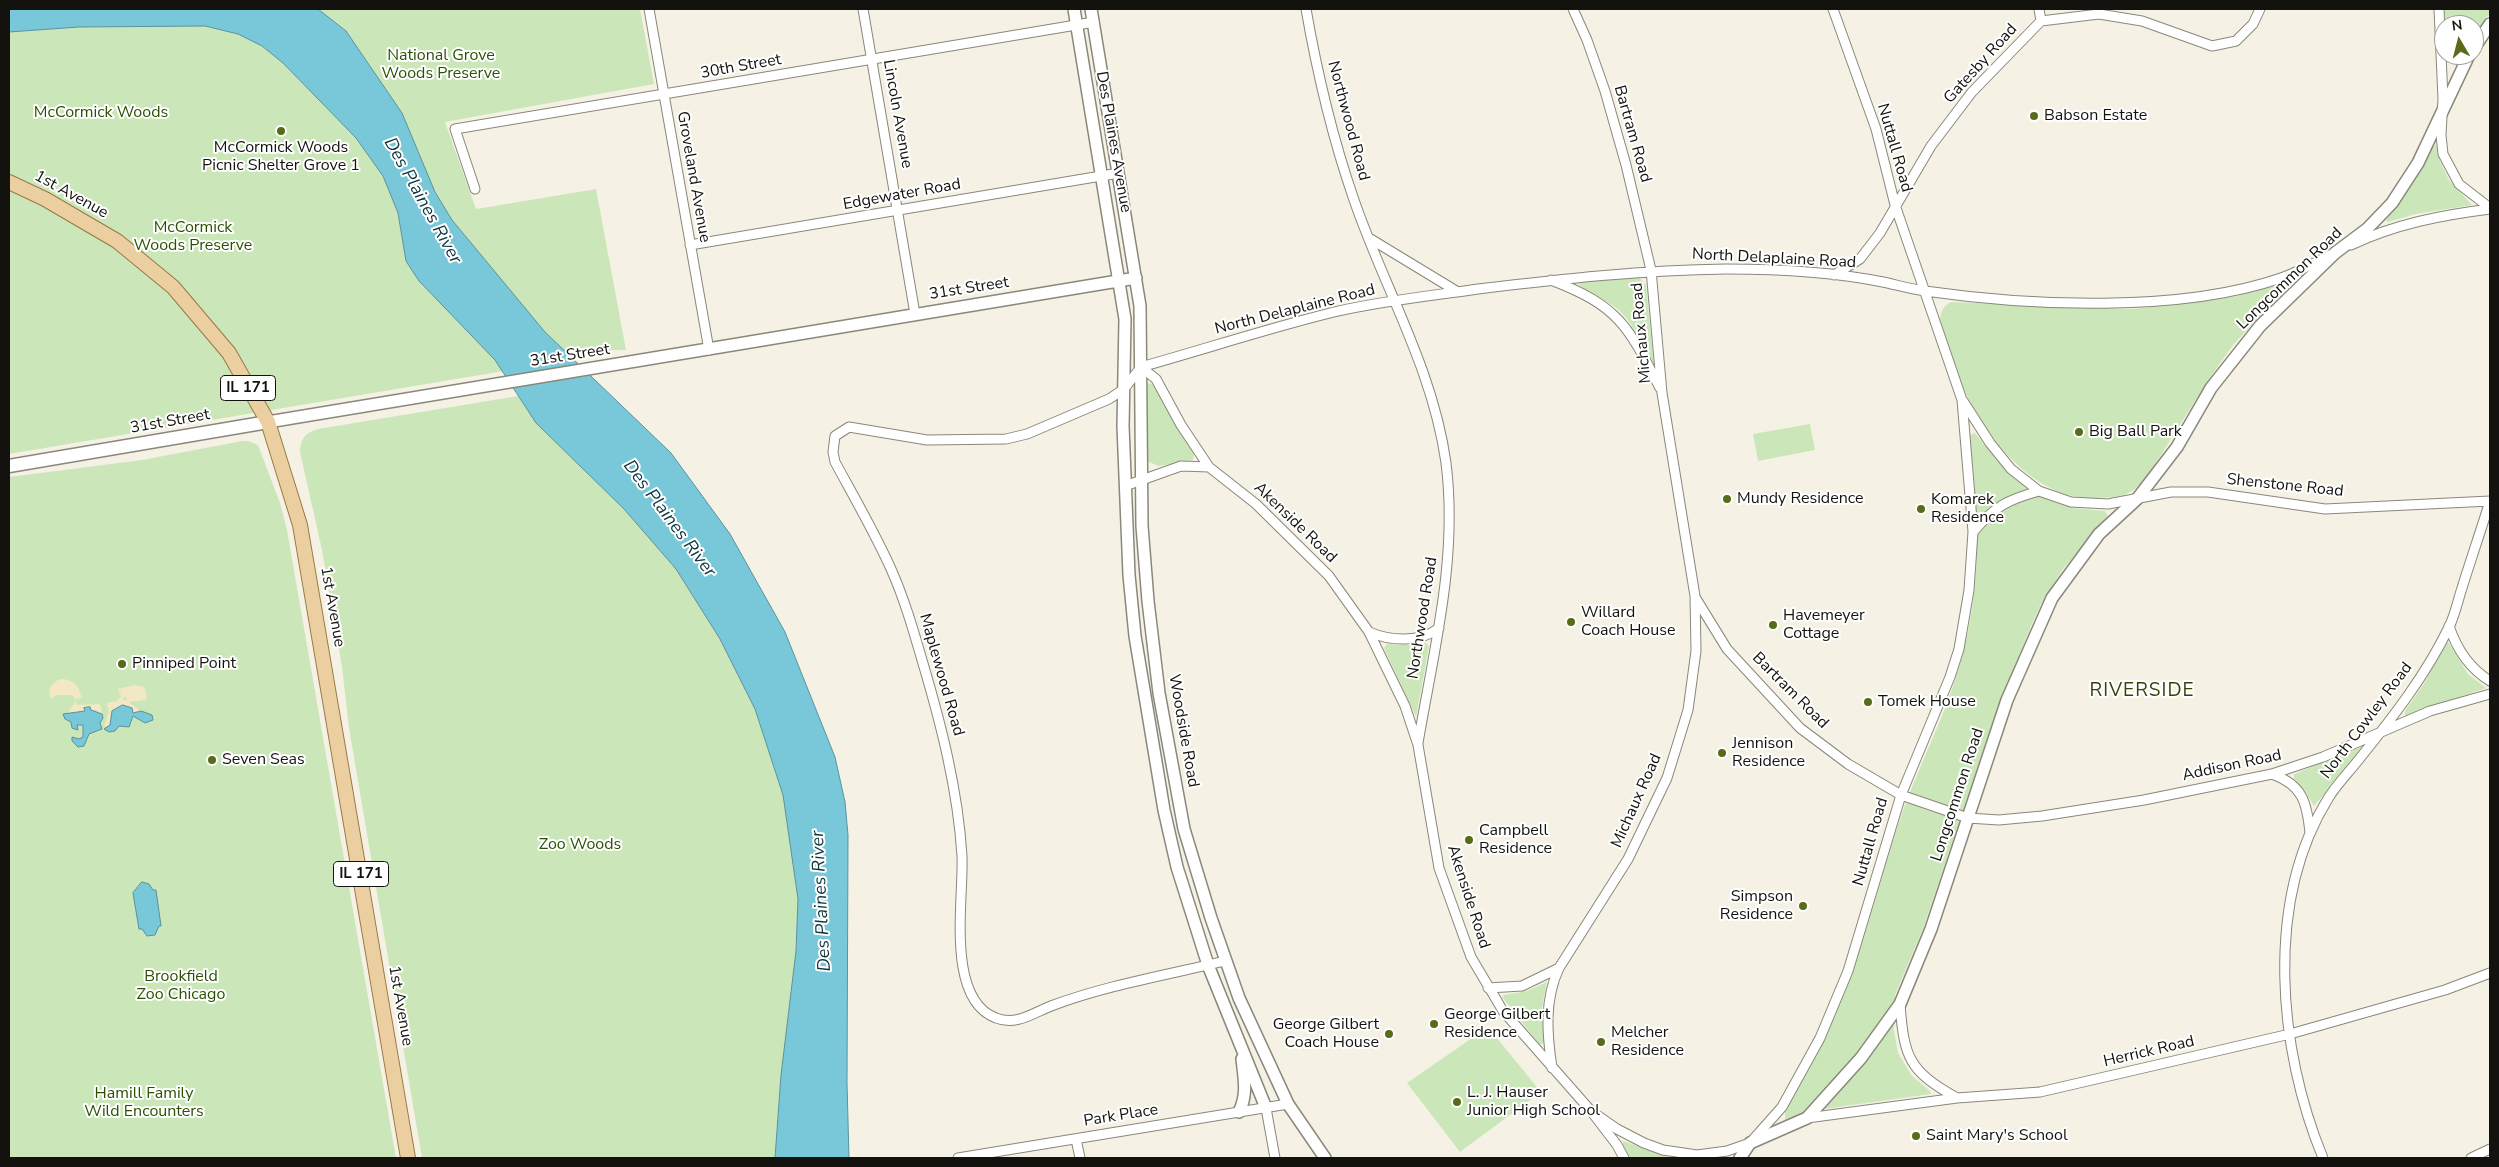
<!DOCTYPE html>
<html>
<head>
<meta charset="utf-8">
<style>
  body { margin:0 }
  #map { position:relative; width:2499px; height:1167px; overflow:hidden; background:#f5f2e5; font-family:"Nunito Sans",sans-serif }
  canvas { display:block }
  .frame { position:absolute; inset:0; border:10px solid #13120e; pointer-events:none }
  .north { position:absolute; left:2434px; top:15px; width:50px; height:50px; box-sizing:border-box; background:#fff; border:1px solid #a1a09f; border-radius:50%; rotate:352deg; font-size:14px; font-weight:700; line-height:20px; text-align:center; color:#13120e }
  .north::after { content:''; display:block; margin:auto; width:18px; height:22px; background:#586b18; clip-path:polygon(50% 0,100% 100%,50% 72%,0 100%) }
</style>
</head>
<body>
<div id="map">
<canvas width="2499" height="1167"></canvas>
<div class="frame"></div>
<div class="north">N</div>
</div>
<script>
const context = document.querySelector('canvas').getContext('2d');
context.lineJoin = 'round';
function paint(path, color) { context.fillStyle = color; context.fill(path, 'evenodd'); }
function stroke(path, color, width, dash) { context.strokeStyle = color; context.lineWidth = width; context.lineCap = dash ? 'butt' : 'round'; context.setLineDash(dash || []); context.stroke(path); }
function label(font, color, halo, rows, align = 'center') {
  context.font = font + ' "Nunito Sans",sans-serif'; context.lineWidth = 4; context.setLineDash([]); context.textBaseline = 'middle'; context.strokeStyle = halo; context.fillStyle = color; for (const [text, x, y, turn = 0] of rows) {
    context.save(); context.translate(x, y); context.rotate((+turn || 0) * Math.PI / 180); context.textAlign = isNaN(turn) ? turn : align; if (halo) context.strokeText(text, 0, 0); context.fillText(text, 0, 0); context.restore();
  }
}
paint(new Path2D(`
  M 318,9 L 640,9 L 654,84 L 445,122 L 476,209 L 596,189 L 626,350 L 564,351 L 545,332 L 452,220 L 435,192 L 402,113 L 346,31 Z
  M 2444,9 L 2490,9 L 2490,13 L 2474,34 L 2474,25 L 2444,25 Z
  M 205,26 L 238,34 L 262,46 L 283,63 L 356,138 L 383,176 L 398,213 L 406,261 L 419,281 L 476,338 L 504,371 L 9,454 L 9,32 L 79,27 Z
  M 2436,145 L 2440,161 L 2449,180 L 2472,205 L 2416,214 L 2388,222 L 2386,220 L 2416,179 L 2433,146 Z
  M 1626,278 L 1640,278 L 1646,285 L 1654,365 C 1642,348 1636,327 1621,312 C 1608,300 1591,295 1578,284 L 1580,282 Z
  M 2282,284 L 2287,285 L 2286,288 L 2233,345 L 2207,382 L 2147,477 C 2129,498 2120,497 2093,498 C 2039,498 2000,452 1974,409 C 1958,382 1950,350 1940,320 C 1941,311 1943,306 1951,302 L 2129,309 L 2177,305 L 2233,297 Z
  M 1150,383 L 1154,385 L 1194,454 L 1193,460 L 1159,466 L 1149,462 L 1147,455 L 1146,386 Z
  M 518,396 L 536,423 L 624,509 L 676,569 L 720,639 L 755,709 L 783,795 L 798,899 L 796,951 L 781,1075 L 775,1158 L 422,1158 L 349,728 L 342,667 L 322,550 L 300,452 C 301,438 305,433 318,429 Z
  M 1810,424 L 1815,450 L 1758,461 L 1753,434 Z
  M 1975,433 L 2007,472 L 2038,495 L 2074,508 L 2105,511 L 2108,516 L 2063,569 L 2041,604 L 2031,626 L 1999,705 L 1924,926 L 1895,995 L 1894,1030 L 1898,1053 L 1912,1076 L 1930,1091 L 1931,1094 L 1817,1110 L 1785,1121 L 1785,1112 C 1810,1066 1835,1019 1853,969 C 1870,922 1882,873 1898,825 C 1918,765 1951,707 1965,645 C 1982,577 1978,507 1970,438 L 1970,435 Z
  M 242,441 L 248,441 L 258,445 L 280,503 L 287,530 L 396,1158 L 9,1158 L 9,477 L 142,460 Z
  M 1425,642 L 1429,646 L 1416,717 L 1384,648 L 1387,644 L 1403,645 Z
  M 2446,642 L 2449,643 L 2468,674 L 2486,688 L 2405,716 L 2405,711 L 2425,682 Z
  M 2361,747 L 2361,751 L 2314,806 L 2305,791 L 2294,779 L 2294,774 Z
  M 1547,982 L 1542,1007 L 1544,1043 L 1540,1045 L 1502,997 L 1504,995 L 1527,991 Z
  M 1488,1027 L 1541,1092 L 1460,1152 L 1407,1083 Z
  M 1623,1141 L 1672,1158 L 1630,1158 L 1623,1145 Z`), '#cbe7b9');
paint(new Path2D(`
  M 61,679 C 76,680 78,686 82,698 L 76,699 L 77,705 L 100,704 L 103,718 L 96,710 L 68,713 L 76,700 L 72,695 L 56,695 L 52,699 C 46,690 52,682 61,679 Z
  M 135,685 L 144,687 L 147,696 L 145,700 L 129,702 L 125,696 L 122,700 L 126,700 L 141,711 L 133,713 L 132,708 L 126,706 L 112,712 L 109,725 L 104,727 L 109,712 L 107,703 L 116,701 L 122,696 L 119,693 L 123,691 L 119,692 L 118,689 Z`), '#f2e8c3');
const water = new Path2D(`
  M 9,9 L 318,9 L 346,31 L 402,113 L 435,192 L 452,220 L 545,332 L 671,453 L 730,534 L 785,632 L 835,757 L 845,802 L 848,835 L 847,1083 L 849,1158 L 775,1158 L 781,1075 L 796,951 L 798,899 L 783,795 L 755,709 L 720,639 L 676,569 L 624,509 L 536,423 L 495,360 L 419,281 L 406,261 L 398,213 L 383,176 L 356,138 L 283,63 L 262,46 L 238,34 L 205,26 L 79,27 L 9,32 Z
  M 123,705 L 132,708 L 133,713 L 141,711 L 152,715 L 153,720 L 145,723 L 133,716 L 129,727 L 119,726 L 115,731 L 109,732 L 104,729 L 110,725 L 112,711 Z
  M 90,707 L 91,710 L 102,714 L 103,718 L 100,723 L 102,729 L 89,734 L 84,746 L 78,747 L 72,741 L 72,737 L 79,739 L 83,737 L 83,725 L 77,725 L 78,730 L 72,728 L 71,722 L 65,719 L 63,714 L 85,711 L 84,708 Z
  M 142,882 L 149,884 L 153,890 L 156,890 L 161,926 L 159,926 L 155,935 L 147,936 L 142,929 L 139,929 L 133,893 Z`);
paint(water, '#78c8d9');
stroke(water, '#5a919c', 1);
const minor = new Path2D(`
  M 649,9 L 709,350
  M 863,9 L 915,314
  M 1306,9 C 1317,72 1332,136 1353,197 C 1383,286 1433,368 1446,463 C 1458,558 1434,649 1418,743
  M 2039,9 L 2041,21
  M 2439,9 L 2443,99 L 2441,135 L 2443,154 L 2459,184 L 2490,208
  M 475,189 L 455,129 L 1094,22
  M 1369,238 L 1458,292
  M 690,245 L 1119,173
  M 2351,245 C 2395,224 2442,215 2490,209
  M 1834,275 L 1860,259 L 1880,233 L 1931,146 L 1972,92 L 2041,21 L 2099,14 L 2142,21 L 2212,46 L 2236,41 L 2253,24 L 2260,9
  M 1551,280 C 1619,306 1628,326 1660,388
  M 1141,367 C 1205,349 1269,328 1334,312 C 1381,301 1430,296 1478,289 C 1561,279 1642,270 1726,269 C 1777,269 1833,272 1883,282 C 1897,285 1910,289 1925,291 C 2030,306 2180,313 2281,278 C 2298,272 2314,263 2330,255
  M 1141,367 L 1124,389 L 1109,399 L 1027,434 L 1006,439 L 927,440 L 849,427 L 835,436 L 833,452 L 835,462 C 854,497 875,533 891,569 C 904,598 913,629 922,660 C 941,724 958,790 962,856 C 964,898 945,999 996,1018 C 1016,1026 1033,1013 1051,1006 C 1107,985 1167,975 1225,961
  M 1141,367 L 1156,379 L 1181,425 L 1209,467 L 1256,504 L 1329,576 L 1369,632 L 1405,706 L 1418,745 L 1439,868 L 1471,957 L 1503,1011 L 1591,1111 L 1617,1145 L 1624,1158
  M 1963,401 L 1990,443 L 2011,469 L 2039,491 L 2071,502 L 2108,504 L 2171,492 L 2208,492 L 2325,509 L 2490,501
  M 1125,486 L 1181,466 L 1209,467
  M 1973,532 C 1995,506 2007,500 2039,491
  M 1695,597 L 1727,649 L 1800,728 L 1848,764 L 1901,795 L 1968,818 L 1999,820 L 2042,816 L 2144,800 L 2272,774 L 2323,757 L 2430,711 L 2490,694
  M 2449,626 C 2457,650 2469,668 2490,681
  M 1369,632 C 1390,641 1420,643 1439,628
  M 2272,774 C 2303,785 2307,803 2310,833
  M 1488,988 L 1522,986 L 1559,968 L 1628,859 L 1667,778 L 1688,710 L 1696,651 L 1695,596 L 1662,393 L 1651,270 L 1626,165 L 1605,91 L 1587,40 L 1573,9
  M 1900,1004 C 1904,1058 1909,1071 1957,1098
  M 1552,1068 C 1547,1034 1544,1000 1559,968
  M 1266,1108 L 1275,1158
  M 1591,1111 L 1617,1129 L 1644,1143 L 1663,1150 L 1697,1155 L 1727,1151 L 1750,1143 L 1782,1107 L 1820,1038 L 1848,971 L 1901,795 L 1950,677 L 1959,649 L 1969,590 L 1973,532 L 1962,400 L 1895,205 L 1876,129 L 1833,9
  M 1807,1118 L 1957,1098 L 2040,1092 L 2290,1034 L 2445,990 L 2490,973
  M 1076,1139 L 1080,1158
  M 958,1158 L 1288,1104
  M 2323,1158 C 2278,1049 2264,901 2329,797 C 2338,783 2350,771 2360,758 C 2393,717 2426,675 2449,627 C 2455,615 2458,600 2462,588 C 2471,559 2481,530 2490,501
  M 2471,1158 L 2490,1149`);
const tertiary = new Path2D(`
  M 1074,9 L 1125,319 L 1123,426 L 1129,575 L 1135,636 L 1164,810 L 1177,867 L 1208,965 L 1266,1108
  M 1091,9 L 1140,306 L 1142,526 L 1148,601 L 1159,693 L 1184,829 L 1211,918 L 1239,998 L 1288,1104 L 1325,1158
  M 2474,48 L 2490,24
  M 268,422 L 1136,278
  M 1239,1112 C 1248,1094 1244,1078 1242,1059
  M 1740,1158 L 1750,1143 L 1807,1118 L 1861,1058 L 1900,1004 L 1931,929 L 2007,700 L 2052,598 L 2099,534 L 2137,499 L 2177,447 L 2211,388 L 2260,326 L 2335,253 L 2367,229 L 2392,203 L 2418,163 L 2469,55`);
const secondary = new Path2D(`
  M 9,466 L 268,422`);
const primary = new Path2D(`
  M 9,182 L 45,199 L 117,241 L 173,287 L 229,353 L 268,422 L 300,525 L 408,1158`);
stroke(minor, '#8a877b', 11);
stroke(tertiary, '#8a877b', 14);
stroke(secondary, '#8a877b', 15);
stroke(primary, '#987845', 16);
stroke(minor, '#fff', 9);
stroke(tertiary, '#fff', 11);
stroke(secondary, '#fff', 12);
stroke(primary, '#eccfa1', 14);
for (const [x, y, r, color] of [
  [2034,116,5,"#586b18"],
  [281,131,5,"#586b18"],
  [2079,432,5,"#586b18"],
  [1727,499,5,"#586b18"],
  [1921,509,5,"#586b18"],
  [1571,622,5,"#586b18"],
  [1773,625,5,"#586b18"],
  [122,664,5,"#586b18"],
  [1868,702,5,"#586b18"],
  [1722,753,5,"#586b18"],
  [212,760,5,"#586b18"],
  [1469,840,5,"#586b18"],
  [1803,906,5,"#586b18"],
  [1434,1024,5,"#586b18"],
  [1389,1034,5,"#586b18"],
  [1601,1042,5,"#586b18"],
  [1457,1102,5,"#586b18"],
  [1916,1136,5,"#586b18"]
]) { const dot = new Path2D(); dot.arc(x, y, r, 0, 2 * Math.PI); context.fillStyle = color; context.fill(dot); stroke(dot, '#fff', 2); }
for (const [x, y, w] of [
  [248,388,55],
  [361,874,55]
]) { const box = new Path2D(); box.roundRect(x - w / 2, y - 12.5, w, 25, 4); context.fillStyle = '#fff'; context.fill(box); stroke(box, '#13120e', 1); }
label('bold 15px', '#13120e', null, [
  ["IL 171",248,388],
  ["IL 171",361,874]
]);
label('16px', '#2b5100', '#fff', [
  ["National Grove",441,56],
  ["Woods Preserve",441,74],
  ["McCormick Woods",101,113],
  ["McCormick",193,228],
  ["Woods Preserve",193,246],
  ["Zoo Woods",580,845],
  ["Brookfield",181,977],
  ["Zoo Chicago",181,995],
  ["Hamill Family",144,1094],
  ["Wild Encounters",144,1112]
]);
label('16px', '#13120e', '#fff', [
  ["Gatesby Road",1981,64,-48],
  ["30th Street",741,67,-10],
  ["Lincoln Avenue",897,114,80],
  ["Northwood Road",1348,121,75],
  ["Bartram Road",1632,134,74],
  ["Des Plaines Avenue",1113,142,80],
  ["Nuttall Road",1894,148,74],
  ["Groveland Avenue",693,177,80],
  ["1st Avenue",71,195,29],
  ["Edgewater Road",902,195,-10],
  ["North Delaplaine Road",1774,259,3],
  ["Longcommon Road",2290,279,-44],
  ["31st Street",969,289,-9],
  ["North Delaplaine Road",1295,310,-14],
  ["Michaux Road",1642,333,-95],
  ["31st Street",570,356,-9],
  ["31st Street",170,422,-10],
  ["Shenstone Road",2285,486,6],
  ["Akenside Road",1295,523,44],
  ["1st Avenue",332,607,80],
  ["Northwood Road",1423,618,-81],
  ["Maplewood Road",941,675,74],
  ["Bartram Road",1790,691,45],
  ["North Cowley Road",2367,721,-53],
  ["Woodside Road",1183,731,80],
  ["Addison Road",2232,766,-12],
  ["Longcommon Road",1958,795,-72],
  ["Michaux Road",1637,801,-66],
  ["Nuttall Road",1871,842,-74],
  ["Akenside Road",1468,897,72],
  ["1st Avenue",400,1006,80],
  ["Herrick Road",2149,1052,-13],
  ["Park Place",1121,1116,-9]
]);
label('16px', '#13120e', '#fff', [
  ["Babson Estate",2044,116],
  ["McCormick Woods",281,148,"center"],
  ["Picnic Shelter Grove 1",281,166,"center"],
  ["Big Ball Park",2089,432],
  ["Mundy Residence",1737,499],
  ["Komarek",1931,500],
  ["Residence",1931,518],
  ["Willard",1581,613],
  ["Coach House",1581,631],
  ["Havemeyer",1783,616],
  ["Cottage",1783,634],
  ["Pinniped Point",132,664],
  ["Tomek House",1878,702],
  ["Jennison",1732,744],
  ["Residence",1732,762],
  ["Seven Seas",222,760],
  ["Campbell",1479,831],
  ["Residence",1479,849],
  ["Simpson",1793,897,"right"],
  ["Residence",1793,915,"right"],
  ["George Gilbert",1444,1015],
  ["Residence",1444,1033],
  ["George Gilbert",1379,1025,"right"],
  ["Coach House",1379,1043,"right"],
  ["Melcher",1611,1033],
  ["Residence",1611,1051],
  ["L. J. Hauser",1467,1093],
  ["Junior High School",1467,1111],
  ["Saint Mary's School",1926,1136]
], 'left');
label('italic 18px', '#0d353c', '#fff', [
  ["Des Plaines River",422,201,61],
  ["Des Plaines River",669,519,53],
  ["Des Plaines River",822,901,-93]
]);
context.letterSpacing = '1px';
label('19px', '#364208', '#fff', [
  ["RIVERSIDE",2142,691]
]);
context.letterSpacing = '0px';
</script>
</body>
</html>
